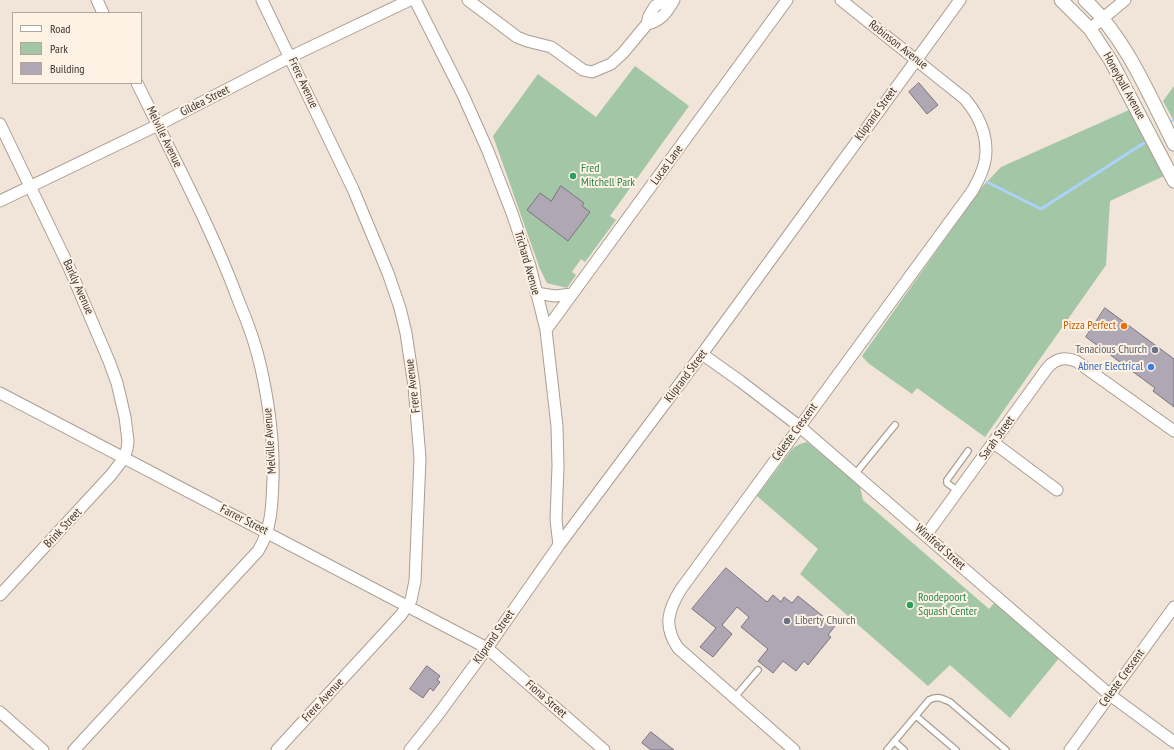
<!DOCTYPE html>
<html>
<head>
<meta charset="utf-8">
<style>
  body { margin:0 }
  #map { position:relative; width:1174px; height:750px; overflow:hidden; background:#f1e4d8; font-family:"PT Sans Narrow",sans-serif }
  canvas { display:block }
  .legend { position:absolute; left:12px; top:12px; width:130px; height:72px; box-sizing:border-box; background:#fef2e5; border:1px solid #b0a79d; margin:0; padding:5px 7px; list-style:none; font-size:12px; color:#3c3732 }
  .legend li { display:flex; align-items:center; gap:8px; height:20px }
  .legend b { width:20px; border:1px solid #b0a79d }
</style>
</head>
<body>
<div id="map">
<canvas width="1174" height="750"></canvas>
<ul class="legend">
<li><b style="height:5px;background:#fff"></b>Road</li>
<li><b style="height:11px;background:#a3c6a7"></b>Park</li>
<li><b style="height:11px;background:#b0a7b5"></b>Building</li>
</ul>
</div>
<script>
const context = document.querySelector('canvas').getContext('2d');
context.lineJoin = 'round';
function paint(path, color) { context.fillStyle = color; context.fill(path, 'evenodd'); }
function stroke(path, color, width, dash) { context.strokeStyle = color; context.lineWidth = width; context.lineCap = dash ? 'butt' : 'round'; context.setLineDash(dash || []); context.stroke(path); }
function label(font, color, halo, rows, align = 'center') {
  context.font = font + ' "PT Sans Narrow",sans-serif'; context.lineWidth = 4; context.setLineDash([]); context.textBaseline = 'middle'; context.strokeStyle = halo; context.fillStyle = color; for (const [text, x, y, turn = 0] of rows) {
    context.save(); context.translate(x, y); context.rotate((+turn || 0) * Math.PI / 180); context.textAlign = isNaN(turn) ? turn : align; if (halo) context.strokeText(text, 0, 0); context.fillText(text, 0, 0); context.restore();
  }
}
paint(new Path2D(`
  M 635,66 L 689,106 L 610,216 L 616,220 L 585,262 L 581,259 L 572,272 L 576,275 L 567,288 L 547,283 L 540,269 L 493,136 L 538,74 L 596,117 Z
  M 1174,86 L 1174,121 L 1163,101 Z
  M 1129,110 L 1166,175 L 1110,201 L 1106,265 L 985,437 L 917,388 L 912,394 L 868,363 L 862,356 L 982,187 L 1001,167 Z
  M 807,442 L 856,482 L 860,487 L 863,500 L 989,609 L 996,601 L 1060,657 L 1010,718 L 950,665 L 928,686 L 800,574 L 818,549 L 757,496 L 793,448 L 800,444 Z`), '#a3c6a7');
stroke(new Path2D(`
  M 1172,121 L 1174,120
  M 987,182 L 1041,209 L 1144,143`), '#abd2f9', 3);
const building = new Path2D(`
  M 919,83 L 938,105 L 927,114 L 909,92 Z
  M 561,186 L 584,203 L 582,206 L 590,212 L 568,241 L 527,210 L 540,193 L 551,201 Z
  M 1105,308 L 1174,359 L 1174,407 L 1153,391 L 1155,388 L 1086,337 Z
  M 726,568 L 767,602 L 773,595 L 781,602 L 784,597 L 792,603 L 798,596 L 835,626 L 828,635 L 831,637 L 808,665 L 804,661 L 796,671 L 783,661 L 773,673 L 758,661 L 768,649 L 741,627 L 749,617 L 737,607 L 722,625 L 732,634 L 713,657 L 700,647 L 716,628 L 692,609 Z
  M 427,666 L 440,676 L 437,680 L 440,682 L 433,691 L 430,688 L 423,698 L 410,689 Z
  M 651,732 L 674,750 L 651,750 L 642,743 Z`);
paint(building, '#b0a7b5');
stroke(building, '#7b7380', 1);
const service = new Path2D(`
  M 855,474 L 895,425
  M 958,491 L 947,483 L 947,480 L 968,451
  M 734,698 L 758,670
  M 916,716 L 956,750
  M 894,741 L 904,750
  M 887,750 L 929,700 C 937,695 943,699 950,702 L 1006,750`);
const minor = new Path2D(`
  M 97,0 L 103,13
  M 262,0 L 353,189 L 388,273 L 400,308 L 406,333 L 414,386 L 420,458 L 415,581 L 411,600 L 401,615 L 277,750
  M 415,0 L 463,95 L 488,151 L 512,213 L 530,266 L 546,330 L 557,426 L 558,466 L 556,520 L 559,545
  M 468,0 L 517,37 L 527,41 L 551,47 L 583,70 L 592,72 L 611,64 L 623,53 L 647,24 L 649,16 L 655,6 L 665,0
  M 647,24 C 661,21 667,12 674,0
  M 1090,29 L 1125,0
  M 0,124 L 68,265 L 109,361 L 117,383 L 125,417 L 128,441 L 127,449 L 124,458 L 111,475 L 0,595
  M 0,201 L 158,125 L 290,57 L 410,0
  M 536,293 L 555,296 L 572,294
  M 546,330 L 787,0
  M 702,354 L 740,381 L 799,426 L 1110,695 L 1174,742
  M 0,393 L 487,648 L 604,750
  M 994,443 L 1057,490
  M 926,535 L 1048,367 C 1057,358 1064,357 1076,361 L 1174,431
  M 0,712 L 43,750
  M 74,750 L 258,551 C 272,529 272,504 273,479 C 274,442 269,404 261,368 C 256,345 248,323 239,302 C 211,226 172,155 137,83
  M 410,750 L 437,716 L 487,648 L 559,545 L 702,354 L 960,0
  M 794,750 L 678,648 C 663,626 668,610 681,589 L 973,190 C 976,184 980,177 982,171 C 992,145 982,119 965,99 L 841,0
  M 1070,750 L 1174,607`);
const tertiary = new Path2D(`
  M 1061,0 L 1090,29 L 1111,61 L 1174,181
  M 1085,0 C 1126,38 1149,95 1174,144`);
stroke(service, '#aa9e93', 8);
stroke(minor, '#aa9e93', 13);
stroke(tertiary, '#aa9e93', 15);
stroke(service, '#fff', 5.5);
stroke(minor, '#fff', 11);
stroke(tertiary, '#fff', 13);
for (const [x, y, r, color] of [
  [573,176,4,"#2e9e5b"],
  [1124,326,4,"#e8710a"],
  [1155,350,4,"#6b7280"],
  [1151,367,4,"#3f7fe0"],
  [910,605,4,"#2e9e5b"],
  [787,621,4,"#6b7280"]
]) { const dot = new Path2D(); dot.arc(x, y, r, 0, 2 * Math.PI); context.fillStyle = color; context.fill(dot); stroke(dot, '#fef2e5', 1.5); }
label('12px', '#3c3732', '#fef2e5', [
  ["Robinson Avenue",898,45,38],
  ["Frere Avenue",303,83,65],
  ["Honeyball Avenue",1124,86,61],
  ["Gildea Street",205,101,-27],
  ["Kliprand Street",876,114,-54],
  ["Melville Avenue",164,137,64],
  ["Lucas Lane",667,165,-54],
  ["Trichard Avenue",527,263,74],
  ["Barkly Avenue",78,287,66],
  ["Kliprand Street",686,376,-53],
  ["Frere Avenue",413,386,-97],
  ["Celeste Crescent",795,432,-54],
  ["Sarah Street",997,438,-54],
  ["Melville Avenue",270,441,-94],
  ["Farrer Street",244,520,27],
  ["Brink Street",63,528,-47],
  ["Winifred Street",940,547,41],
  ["Kliprand Street",494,637,-55],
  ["Celeste Crescent",1122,678,-54],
  ["Fiona Street",546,699,41],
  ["Frere Avenue",323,700,-47]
]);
label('12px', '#27864d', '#fef2e5', [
  ["Fred",581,169],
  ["Mitchell Park",581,183],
  ["Roodepoort",918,598],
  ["Squash Center",918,612]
], 'left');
label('12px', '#c56008', '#fef2e5', [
  ["Pizza Perfect",1116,326]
], 'right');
label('12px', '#5b616d', '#fef2e5', [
  ["Tenacious Church",1147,350],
  ["Liberty Church",795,621,"left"]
], 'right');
label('12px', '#366cbe', '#fef2e5', [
  ["Abner Electrical",1143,367]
], 'right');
</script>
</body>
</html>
